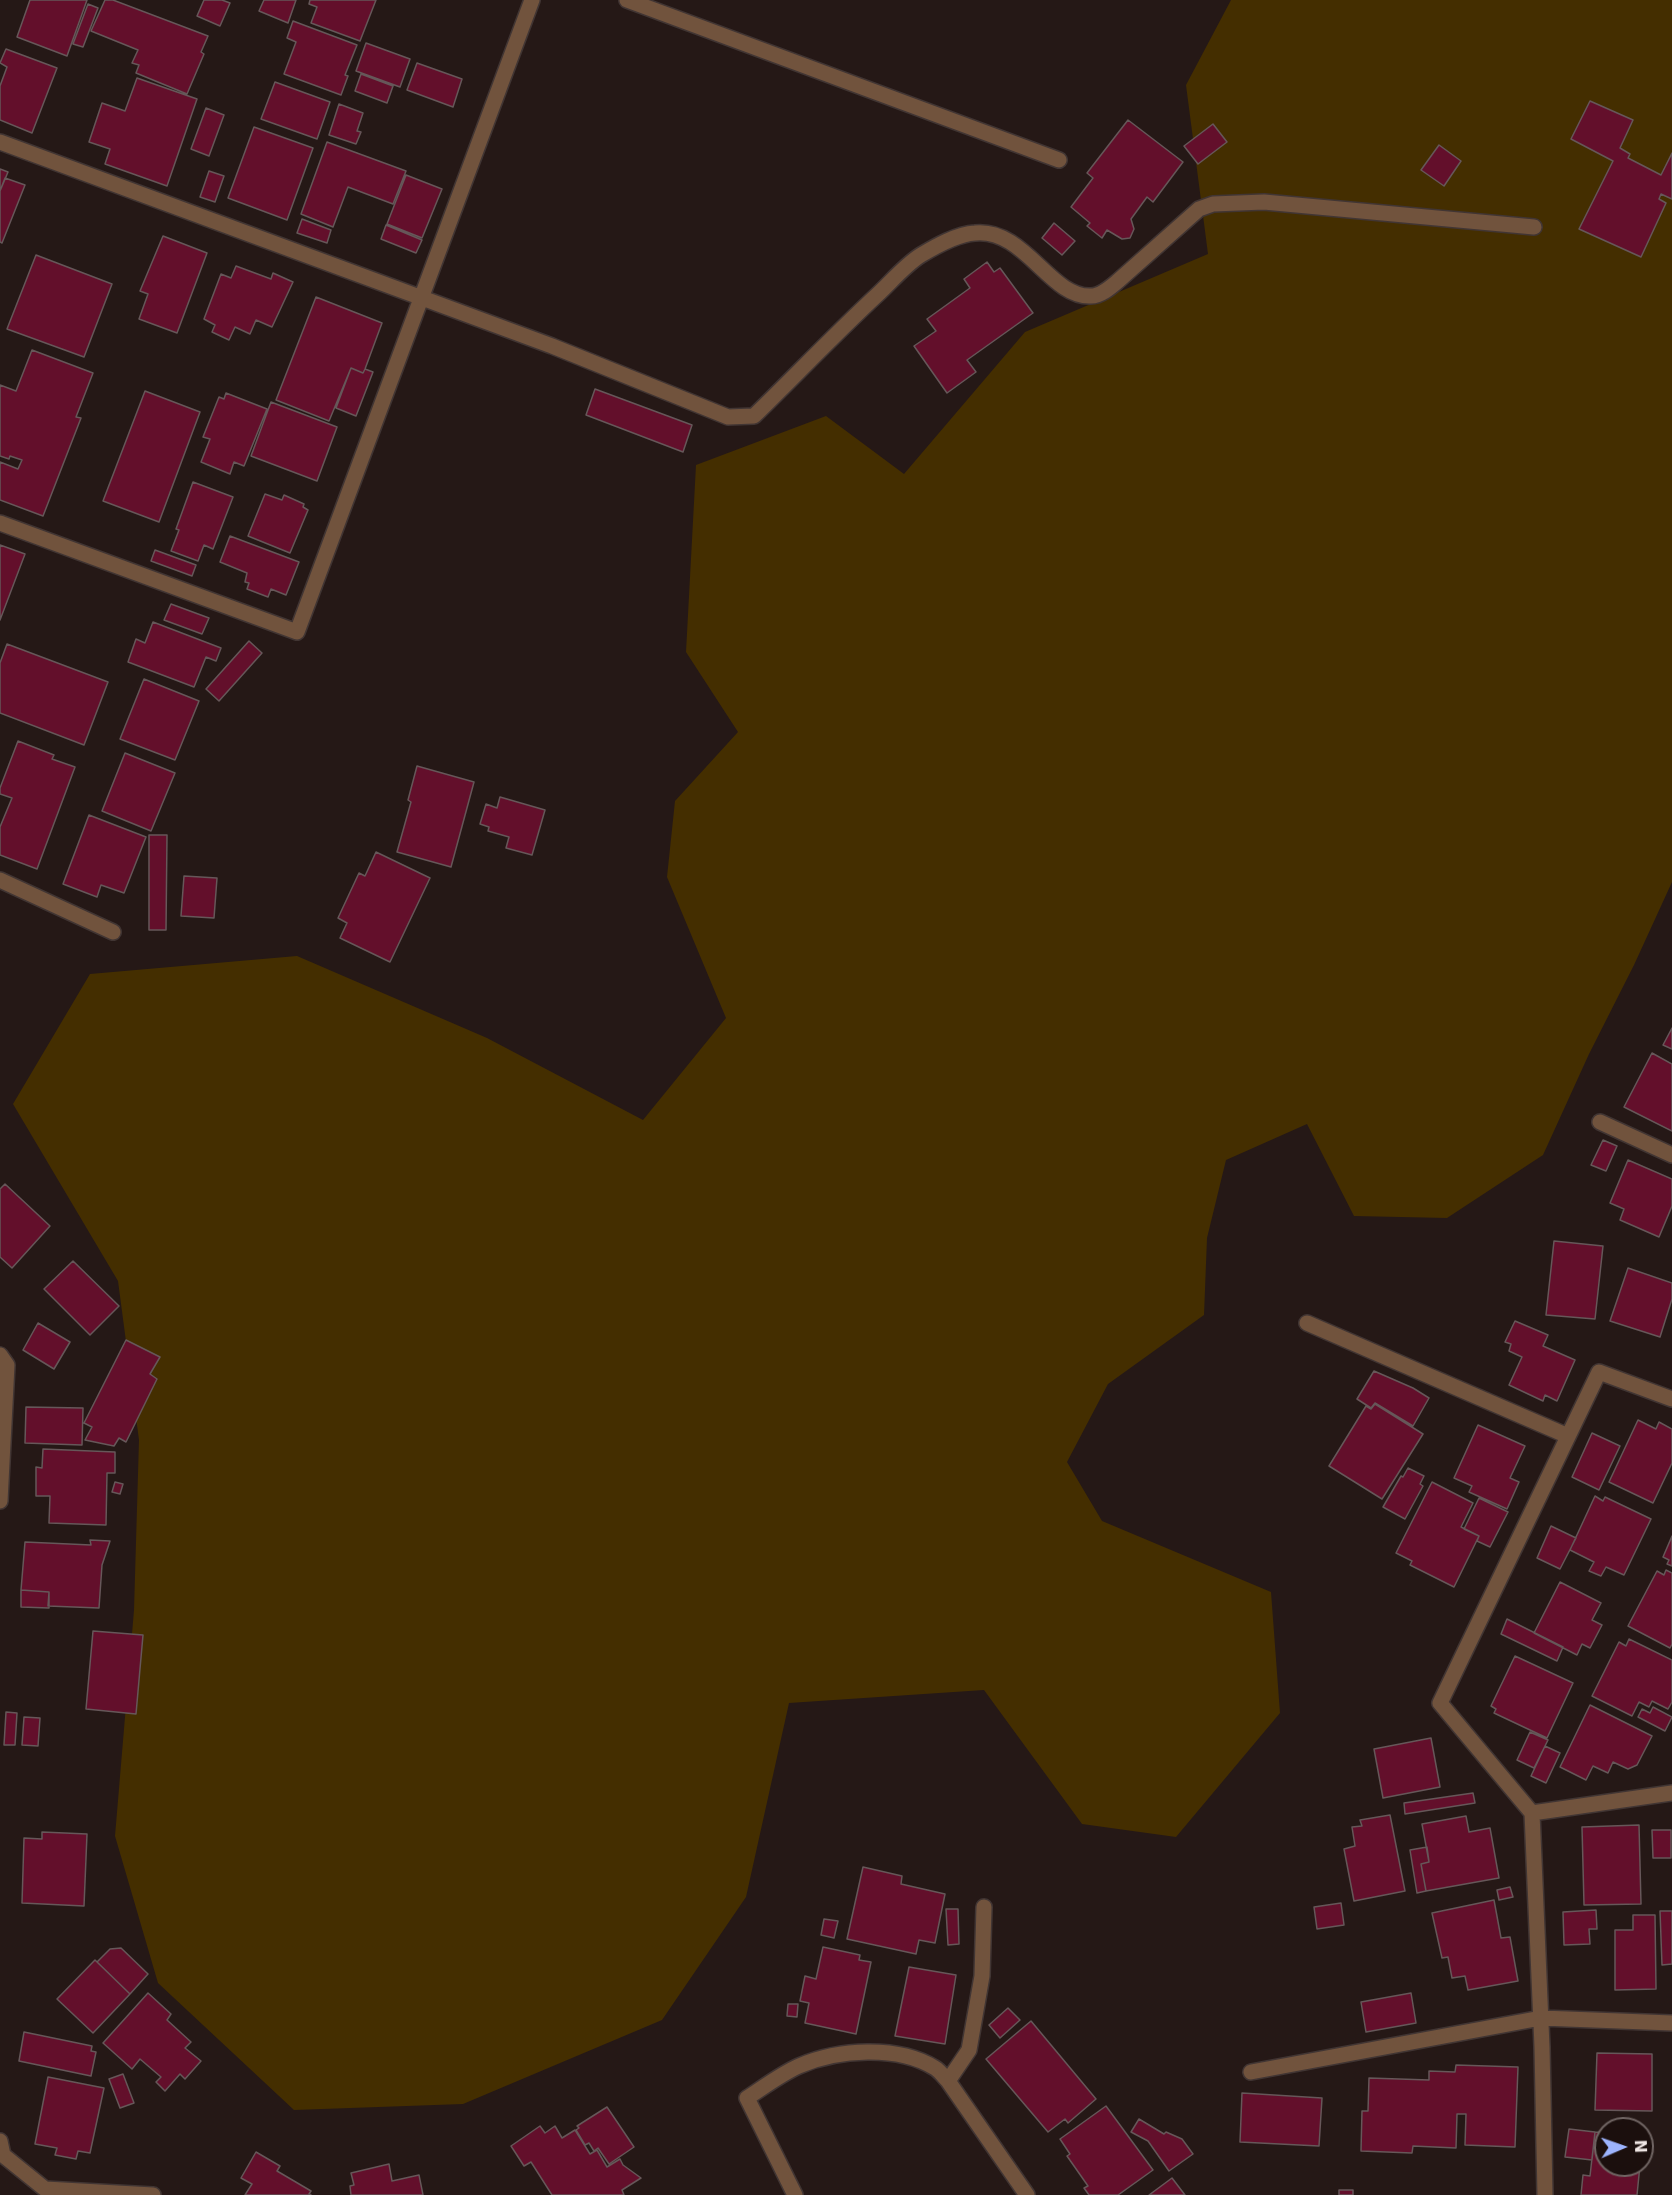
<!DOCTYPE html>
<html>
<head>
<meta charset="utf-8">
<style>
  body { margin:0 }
  #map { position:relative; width:1672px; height:2195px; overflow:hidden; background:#251816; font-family:"DejaVu Sans",sans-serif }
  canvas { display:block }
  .north { position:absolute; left:1594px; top:2117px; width:60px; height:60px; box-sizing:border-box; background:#1b0f0d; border:2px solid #706563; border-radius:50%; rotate:88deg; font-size:16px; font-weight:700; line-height:24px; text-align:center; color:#f0e7e5 }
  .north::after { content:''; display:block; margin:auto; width:21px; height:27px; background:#9db4fd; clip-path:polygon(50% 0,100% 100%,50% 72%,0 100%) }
</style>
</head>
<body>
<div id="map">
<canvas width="1672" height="2195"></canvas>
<div class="north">N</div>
</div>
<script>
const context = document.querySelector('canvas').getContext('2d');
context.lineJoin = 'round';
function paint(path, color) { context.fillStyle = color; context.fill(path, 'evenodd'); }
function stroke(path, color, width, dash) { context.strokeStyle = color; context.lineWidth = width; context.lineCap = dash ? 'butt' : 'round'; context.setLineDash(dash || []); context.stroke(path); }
paint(new Path2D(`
  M 1231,0 L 1672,0 L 1672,882 L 1634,965 L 1589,1054 L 1543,1155 L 1447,1218 L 1354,1216 L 1307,1124 L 1226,1160 L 1207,1238 L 1204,1315 L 1108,1384 L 1067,1462 L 1102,1521 L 1271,1592 L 1280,1713 L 1176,1837 L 1082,1824 L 984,1690 L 789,1703 L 746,1897 L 662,2020 L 463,2104 L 294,2110 L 158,1983 L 115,1836 L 134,1610 L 139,1440 L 118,1281 L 13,1104 L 90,974 L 297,956 L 487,1038 L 643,1120 L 726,1018 L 667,877 L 675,801 L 738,732 L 686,652 L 696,465 L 826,416 L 904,474 L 1025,332 L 1208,254 L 1186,85 Z`), '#442e00');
const building = new Path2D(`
  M 30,0 L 87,0 L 67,56 L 17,37 Z
  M 105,0 L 113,0 L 208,36 L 201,52 L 204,54 L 187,94 L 136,73 L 139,65 L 132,63 L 138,50 L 91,31 Z
  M 204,0 L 222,0 L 230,3 L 220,26 L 197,16 Z
  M 264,0 L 296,0 L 288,23 L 259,11 Z
  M 310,0 L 376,0 L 360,41 L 311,23 L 317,7 L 309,4 Z
  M 88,4 L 98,8 L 83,47 L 73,44 Z
  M 293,21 L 357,45 L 345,75 L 348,76 L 341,95 L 284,74 L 296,42 L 287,38 Z
  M 366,43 L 410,59 L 400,87 L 356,71 Z
  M 6,49 L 57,68 L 32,133 L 0,120 L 0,86 L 7,67 L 0,63 Z
  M 417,63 L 462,79 L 453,107 L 407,90 Z
  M 361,74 L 393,86 L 387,103 L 355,91 Z
  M 137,78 L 197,99 L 167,186 L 105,164 L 110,149 L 89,142 L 102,103 L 125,111 Z
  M 275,82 L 330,102 L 317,139 L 261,119 Z
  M 1590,101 L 1633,120 L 1620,148 L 1630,154 L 1628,158 L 1661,175 L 1672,153 L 1672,199 L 1661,194 L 1659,199 L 1666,203 L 1641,257 L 1579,229 L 1613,161 L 1571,139 Z
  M 339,104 L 363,113 L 357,131 L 361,132 L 356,144 L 329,135 Z
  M 206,108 L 224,115 L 209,156 L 191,149 Z
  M 1128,120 L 1183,162 L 1153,202 L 1147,197 L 1131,219 L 1134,229 L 1130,238 L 1122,239 L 1107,230 L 1102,238 L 1087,226 L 1090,223 L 1071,207 L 1093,178 L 1087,173 Z
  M 1213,124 L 1227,142 L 1198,164 L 1184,146 Z
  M 254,127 L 313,148 L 287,220 L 228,198 Z
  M 327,142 L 406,171 L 393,204 L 348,187 L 333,227 L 301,214 Z
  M 1439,145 L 1461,161 L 1444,186 L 1421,170 Z
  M 0,169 L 8,172 L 0,191 Z
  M 209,171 L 224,176 L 215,202 L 200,197 Z
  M 406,175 L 442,189 L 422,238 L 387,224 Z
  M 5,178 L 25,185 L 2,243 L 0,242 L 0,191 Z
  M 302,219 L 331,230 L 327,243 L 297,233 Z
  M 1054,223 L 1075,241 L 1062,255 L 1042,238 Z
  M 386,225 L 422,240 L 416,253 L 381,239 Z
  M 163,236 L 207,253 L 177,333 L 139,319 L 148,294 L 140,291 Z
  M 36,255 L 112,284 L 84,357 L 7,329 Z
  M 987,262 L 994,272 L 1000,268 L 1033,313 L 967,360 L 976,372 L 947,393 L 914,346 L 936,331 L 927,319 L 970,288 L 964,279 Z
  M 236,266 L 271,279 L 273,273 L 293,282 L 272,327 L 256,320 L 250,334 L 235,327 L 229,340 L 212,332 L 215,325 L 204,319 L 221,274 L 231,278 Z
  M 316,297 L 382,323 L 365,369 L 363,373 L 351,368 L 329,421 L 276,400 Z
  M 32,350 L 93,373 L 76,417 L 81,418 L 43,516 L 0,500 L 0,462 L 18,469 L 22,460 L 10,456 L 9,459 L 0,456 L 0,385 L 16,391 Z
  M 351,368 L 363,373 L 365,369 L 373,372 L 356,416 L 336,408 Z
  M 595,389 L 692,425 L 683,452 L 586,415 Z
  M 145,391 L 200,412 L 159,522 L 103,501 Z
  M 226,393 L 267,409 L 244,466 L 234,462 L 230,474 L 201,462 L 210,439 L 203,437 L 219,397 L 224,399 Z
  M 271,402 L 337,427 L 317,481 L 251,456 Z
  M 193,482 L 233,497 L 213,549 L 204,545 L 198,561 L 171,551 L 179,530 L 176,529 Z
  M 265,494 L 282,500 L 284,495 L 304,504 L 303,507 L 308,510 L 290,553 L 248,536 Z
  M 230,536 L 299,562 L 286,595 L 271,589 L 268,597 L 247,589 L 249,583 L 245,582 L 247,573 L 220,562 Z
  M 0,545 L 25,554 L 0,620 Z
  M 155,550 L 196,565 L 192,576 L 151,561 Z
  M 171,604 L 209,618 L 202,634 L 164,620 Z
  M 153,622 L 221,648 L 216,661 L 206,657 L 194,687 L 128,662 L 136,639 L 145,643 Z
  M 249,641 L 262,653 L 219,701 L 206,689 Z
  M 7,644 L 108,682 L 84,745 L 0,713 L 0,663 Z
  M 144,679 L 199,701 L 175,760 L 120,739 Z
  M 18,741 L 54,755 L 52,759 L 75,767 L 37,869 L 0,855 L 0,827 L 12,798 L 0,794 L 0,788 Z
  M 125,753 L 175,773 L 151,831 L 102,811 Z
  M 417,766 L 474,782 L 451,867 L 397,852 L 411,802 L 408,800 Z
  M 500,797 L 545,810 L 532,855 L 506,848 L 509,837 L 488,831 L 489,827 L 480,824 L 486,804 L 497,808 Z
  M 89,815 L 146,837 L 124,893 L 101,885 L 97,897 L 63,884 Z
  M 149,835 L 167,835 L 166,930 L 149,930 Z
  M 376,852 L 430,878 L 390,962 L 340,938 L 347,923 L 338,918 L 359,873 L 365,876 Z
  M 184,876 L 217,878 L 214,918 L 181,916 Z
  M 1672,1028 L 1672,1049 L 1663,1045 Z
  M 1652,1053 L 1672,1064 L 1672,1131 L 1624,1107 Z
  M 1603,1140 L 1617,1146 L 1606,1171 L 1591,1165 Z
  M 1628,1160 L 1672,1179 L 1672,1206 L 1659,1237 L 1620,1220 L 1624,1209 L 1610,1203 Z
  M 5,1184 L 50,1226 L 12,1268 L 0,1257 L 0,1189 Z
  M 1554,1241 L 1603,1246 L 1595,1319 L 1546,1315 Z
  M 73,1261 L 119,1306 L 90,1335 L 44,1289 Z
  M 1628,1268 L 1672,1283 L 1672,1299 L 1660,1337 L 1610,1321 Z
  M 1515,1321 L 1548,1335 L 1543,1346 L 1575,1360 L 1557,1401 L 1545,1395 L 1543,1401 L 1509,1385 L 1522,1357 L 1509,1351 L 1511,1344 L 1505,1342 Z
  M 38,1323 L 70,1342 L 54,1369 L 23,1350 Z
  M 126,1340 L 160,1357 L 150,1374 L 157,1379 L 126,1442 L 119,1438 L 114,1446 L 85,1440 L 92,1427 L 84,1423 Z
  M 1374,1371 L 1413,1388 L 1429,1398 L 1413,1426 L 1375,1403 L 1371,1408 L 1357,1399 Z
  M 1375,1404 L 1423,1434 L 1382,1499 L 1329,1466 L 1366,1406 L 1371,1409 Z
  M 26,1407 L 83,1408 L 82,1445 L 25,1443 Z
  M 1638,1420 L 1656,1429 L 1659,1422 L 1672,1429 L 1672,1463 L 1653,1503 L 1609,1482 Z
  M 1478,1425 L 1525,1446 L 1510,1478 L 1519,1482 L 1507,1509 L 1469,1492 L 1472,1486 L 1454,1478 Z
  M 1592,1433 L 1620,1446 L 1599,1490 L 1572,1477 Z
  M 43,1449 L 115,1452 L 115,1473 L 107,1473 L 106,1525 L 49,1523 L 50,1496 L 36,1496 L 36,1467 L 42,1468 Z
  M 1408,1468 L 1424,1476 L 1420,1484 L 1423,1486 L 1405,1519 L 1383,1507 L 1401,1476 L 1403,1477 Z
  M 115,1482 L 123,1484 L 120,1494 L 112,1492 Z
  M 1432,1482 L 1473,1503 L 1461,1527 L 1479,1536 L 1454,1587 L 1410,1565 L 1412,1561 L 1396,1553 Z
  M 1595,1496 L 1603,1501 L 1605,1497 L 1651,1519 L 1624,1575 L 1606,1567 L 1601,1576 L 1589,1571 L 1594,1562 L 1570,1550 Z
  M 1479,1498 L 1508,1512 L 1490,1547 L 1477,1541 L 1479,1536 L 1464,1529 Z
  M 1551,1526 L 1576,1538 L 1560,1569 L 1537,1558 Z
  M 1672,1536 L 1672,1566 L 1667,1564 L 1669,1560 L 1663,1557 Z
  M 90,1540 L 110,1541 L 102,1565 L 99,1608 L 48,1606 L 49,1592 L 21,1590 L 25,1542 L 91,1545 Z
  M 1666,1570 L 1672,1573 L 1672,1644 L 1670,1648 L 1628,1626 L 1657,1571 L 1664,1575 Z
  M 1560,1582 L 1601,1603 L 1592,1620 L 1602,1625 L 1590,1648 L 1582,1644 L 1577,1655 L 1534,1633 Z
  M 21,1590 L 49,1592 L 49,1608 L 21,1607 Z
  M 1507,1619 L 1563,1647 L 1557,1661 L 1501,1634 Z
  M 93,1631 L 143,1635 L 136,1714 L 86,1709 Z
  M 1629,1639 L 1672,1660 L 1672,1702 L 1668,1709 L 1652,1701 L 1649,1707 L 1639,1702 L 1632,1716 L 1592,1696 L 1619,1642 L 1626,1646 Z
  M 1515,1656 L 1573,1683 L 1547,1738 L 1494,1713 L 1496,1709 L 1491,1706 Z
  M 1590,1705 L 1652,1736 L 1637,1765 L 1628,1769 L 1613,1762 L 1608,1773 L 1593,1766 L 1586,1780 L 1560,1767 Z
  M 1653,1707 L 1672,1717 L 1665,1731 L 1638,1717 L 1642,1709 L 1650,1713 Z
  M 6,1712 L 17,1713 L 15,1745 L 4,1745 Z
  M 24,1717 L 40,1718 L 38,1746 L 22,1745 Z
  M 1530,1732 L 1548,1740 L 1534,1768 L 1517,1760 Z
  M 1431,1738 L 1440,1787 L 1383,1798 L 1374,1749 Z
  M 1545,1746 L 1560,1753 L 1546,1783 L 1531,1776 Z
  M 1473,1793 L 1475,1803 L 1405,1814 L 1404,1803 Z
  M 1390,1815 L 1405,1891 L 1354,1901 L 1344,1849 L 1355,1846 L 1352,1827 L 1362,1826 L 1360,1820 Z
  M 1466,1816 L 1469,1832 L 1490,1828 L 1499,1878 L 1426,1891 L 1421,1864 L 1429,1862 L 1422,1824 Z
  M 1639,1825 L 1641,1904 L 1584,1905 L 1582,1827 Z
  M 1652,1830 L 1671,1830 L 1671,1858 L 1653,1858 Z
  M 42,1832 L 87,1834 L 84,1906 L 22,1903 L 24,1838 L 42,1839 Z
  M 1427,1847 L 1429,1862 L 1421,1864 L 1426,1891 L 1417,1893 L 1410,1850 Z
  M 863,1867 L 902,1876 L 901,1884 L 945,1894 L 935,1943 L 919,1940 L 916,1954 L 847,1939 Z
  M 1510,1887 L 1513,1897 L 1499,1900 L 1497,1890 Z
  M 1494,1900 L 1501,1938 L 1510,1937 L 1518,1981 L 1468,1990 L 1465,1976 L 1452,1978 L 1448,1957 L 1442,1958 L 1432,1913 Z
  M 1341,1903 L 1344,1925 L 1317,1929 L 1314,1907 Z
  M 946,1909 L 958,1909 L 959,1944 L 948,1945 Z
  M 1596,1910 L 1597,1929 L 1589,1929 L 1590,1944 L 1564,1945 L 1563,1912 Z
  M 1660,1911 L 1672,1911 L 1672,1964 L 1662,1965 Z
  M 1633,1915 L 1655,1915 L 1656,1989 L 1615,1990 L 1615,1930 L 1633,1930 Z
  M 824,1919 L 838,1921 L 834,1938 L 821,1935 Z
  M 823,1947 L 860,1955 L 859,1960 L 871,1962 L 856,2034 L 805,2023 L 809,2003 L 800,2001 L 805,1976 L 816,1979 Z
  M 121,1948 L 148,1974 L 130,1994 L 97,1962 L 110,1949 Z
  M 95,1960 L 130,1994 L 93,2033 L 57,1999 Z
  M 909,1967 L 956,1975 L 945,2044 L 895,2036 Z
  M 148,1993 L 171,2014 L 167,2020 L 191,2042 L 185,2048 L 201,2061 L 185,2079 L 180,2074 L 165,2091 L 156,2082 L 161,2077 L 140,2059 L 132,2069 L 103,2043 Z
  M 1411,1993 L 1416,2023 L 1366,2032 L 1361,2002 Z
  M 788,2004 L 798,2004 L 797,2017 L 787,2016 Z
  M 1008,2008 L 1020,2020 L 1000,2038 L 989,2025 Z
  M 1031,2021 L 1096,2099 L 1068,2123 L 1065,2119 L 1048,2132 L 986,2059 Z
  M 24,2032 L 92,2046 L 91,2051 L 96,2052 L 91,2076 L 19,2061 Z
  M 1597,2053 L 1652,2054 L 1652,2111 L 1595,2110 Z
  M 1456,2065 L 1518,2067 L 1515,2147 L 1465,2145 L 1466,2114 L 1457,2114 L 1456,2148 L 1413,2146 L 1412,2153 L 1361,2151 L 1362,2111 L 1368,2111 L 1369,2078 L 1429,2080 L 1429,2071 L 1455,2072 Z
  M 123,2074 L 134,2103 L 120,2108 L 109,2079 Z
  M 48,2077 L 104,2088 L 90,2153 L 78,2151 L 76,2159 L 55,2155 L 57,2148 L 35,2144 Z
  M 1242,2093 L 1322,2098 L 1319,2146 L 1240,2142 Z
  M 1106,2106 L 1153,2170 L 1118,2195 L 1089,2195 L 1084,2188 L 1088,2186 L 1067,2156 L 1070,2154 L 1060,2139 Z
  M 607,2107 L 634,2147 L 609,2164 L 598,2148 L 594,2151 L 589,2143 L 585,2145 L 576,2130 L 579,2128 L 577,2126 Z
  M 1139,2119 L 1164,2134 L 1166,2132 L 1182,2139 L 1193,2154 L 1169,2171 L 1148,2141 L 1131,2132 Z
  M 540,2126 L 545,2133 L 555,2126 L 562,2138 L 575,2130 L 590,2154 L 597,2150 L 607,2167 L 620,2159 L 623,2165 L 641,2178 L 622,2190 L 624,2195 L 552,2195 L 531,2162 L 524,2166 L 511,2146 Z
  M 1569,2129 L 1595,2132 L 1592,2160 L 1565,2157 Z
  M 1595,2132 L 1606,2133 L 1606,2165 L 1640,2165 L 1637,2195 L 1581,2195 L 1583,2175 L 1590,2176 Z
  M 256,2152 L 280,2166 L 277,2171 L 311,2191 L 309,2194 L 311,2195 L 245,2195 L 252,2184 L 241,2178 Z
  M 389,2164 L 392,2181 L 419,2175 L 423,2195 L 351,2195 L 350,2186 L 354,2185 L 351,2173 Z
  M 1172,2178 L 1185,2195 L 1149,2195 Z
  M 1339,2190 L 1353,2190 L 1353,2195 L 1339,2195 Z`);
paint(building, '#630f2b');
stroke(building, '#665759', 1.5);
const minor = new Path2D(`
  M 627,0 L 1059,160
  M 0,142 L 552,346 L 728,417 L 754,416 C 795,376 835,334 877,295 C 891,282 905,265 921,255 C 936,246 957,234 975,233 C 1025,228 1050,298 1091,296 C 1101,296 1111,287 1118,281 L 1199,209 L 1213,204 L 1264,202 L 1534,227
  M 0,523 L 297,632 L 532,0
  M 0,880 L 113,932
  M 1600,1122 L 1672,1155
  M 1307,1323 L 1568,1436
  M 0,1355 L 7,1365 L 0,1501
  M 1532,1813 L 1672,1793
  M 1251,2072 L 1541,2018 L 1672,2023
  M 948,2081 L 969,2050 L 982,1976 L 984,1907
  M 0,2141 L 3,2155 L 45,2189 L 153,2195
  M 795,2195 L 747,2098 C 764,2087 781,2074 799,2066 C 838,2049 898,2045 935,2068 C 940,2071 944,2077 948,2081 L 1027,2195
  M 1545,2195 L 1542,2047 L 1532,1813 L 1440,1703 L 1599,1372 L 1672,1399`);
stroke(minor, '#413533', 18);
stroke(minor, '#71533d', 15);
</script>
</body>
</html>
